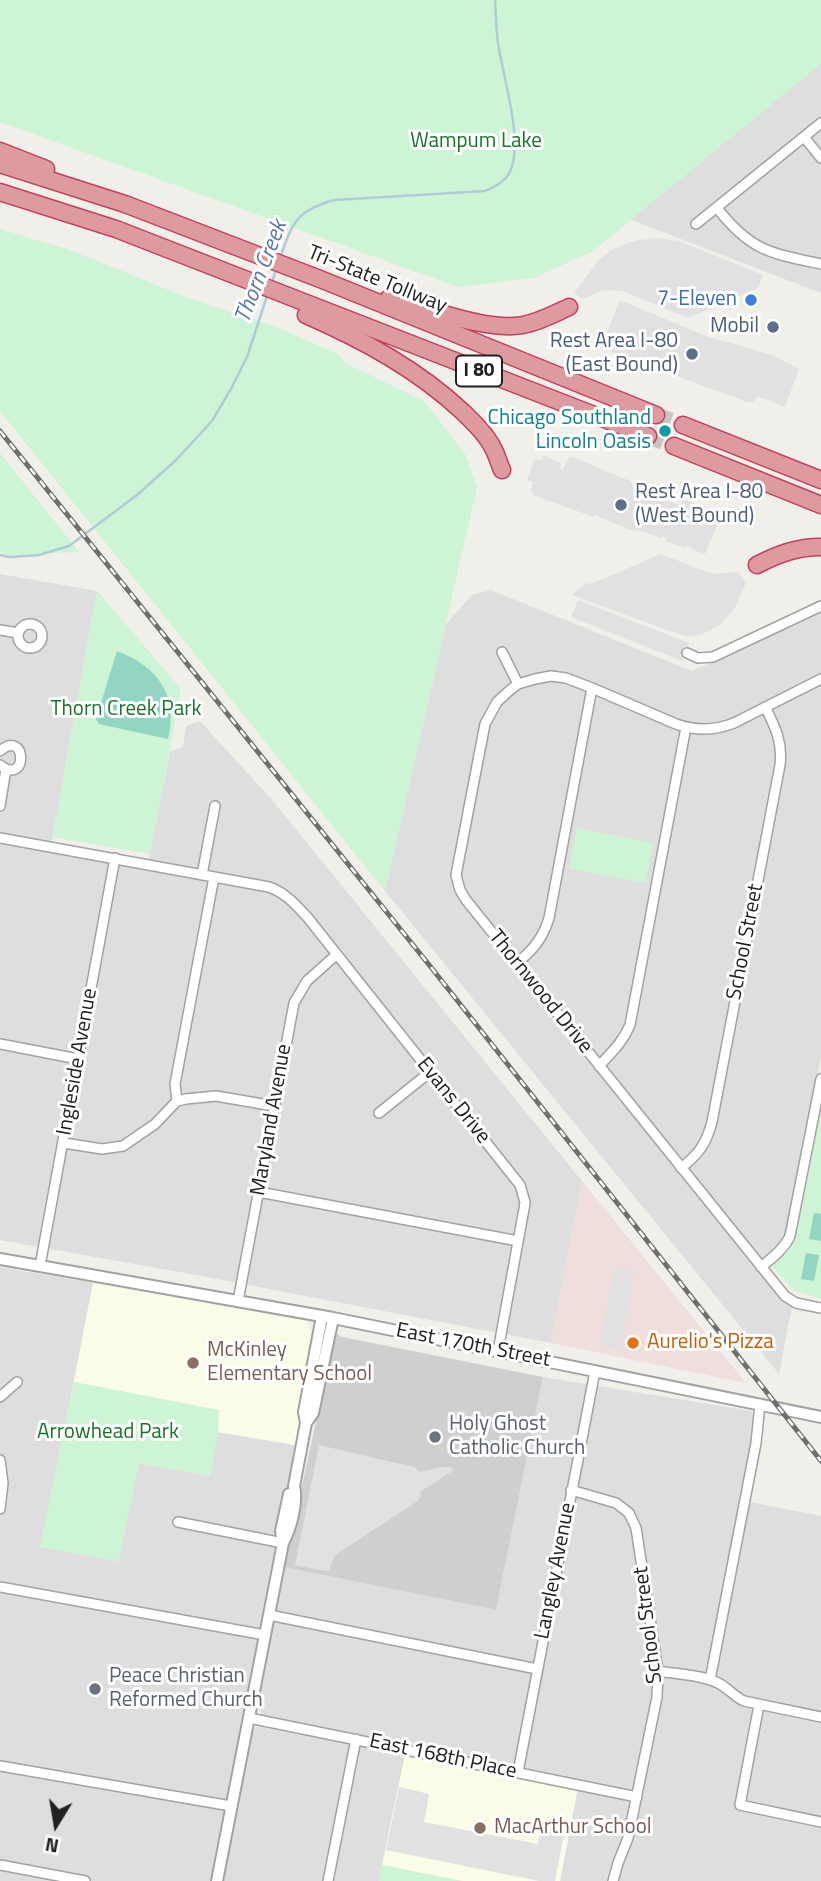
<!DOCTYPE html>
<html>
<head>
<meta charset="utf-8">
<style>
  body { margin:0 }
  #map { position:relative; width:821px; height:1881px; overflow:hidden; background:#f0efe9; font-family:"Titillium Web",sans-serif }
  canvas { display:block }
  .north { position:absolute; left:21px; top:1790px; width:70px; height:70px; -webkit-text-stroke:5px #fff; paint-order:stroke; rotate:191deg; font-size:19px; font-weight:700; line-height:28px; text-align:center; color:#212121 }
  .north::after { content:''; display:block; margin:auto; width:24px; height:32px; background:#212121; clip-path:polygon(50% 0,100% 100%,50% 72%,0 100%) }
</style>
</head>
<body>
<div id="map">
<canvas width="821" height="1881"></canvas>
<div class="north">N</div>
</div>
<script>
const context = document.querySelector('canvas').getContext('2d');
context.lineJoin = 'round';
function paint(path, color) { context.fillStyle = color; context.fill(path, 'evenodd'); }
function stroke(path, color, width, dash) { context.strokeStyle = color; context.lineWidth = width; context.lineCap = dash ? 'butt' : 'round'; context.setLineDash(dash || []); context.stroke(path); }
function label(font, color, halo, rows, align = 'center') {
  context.font = font + ' "Titillium Web",sans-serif'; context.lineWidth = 6; context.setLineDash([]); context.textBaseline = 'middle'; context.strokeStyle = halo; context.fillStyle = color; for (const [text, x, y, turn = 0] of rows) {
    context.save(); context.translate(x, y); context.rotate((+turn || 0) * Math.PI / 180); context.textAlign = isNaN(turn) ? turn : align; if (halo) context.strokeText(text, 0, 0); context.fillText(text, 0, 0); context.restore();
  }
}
paint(new Path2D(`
  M 821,63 L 821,293 L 629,219 Z
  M 0,574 L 97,591 L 50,852 L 147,868 L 170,751 L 183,747 L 186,726 L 200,721 L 273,801 L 582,1181 L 551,1343 L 191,1274 L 0,1240 Z
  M 491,590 L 692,671 L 821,613 L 821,1057 L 789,1229 L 785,1240 L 755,1265 L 792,1306 L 779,1374 L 385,891 L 446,624 L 472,595 Z
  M 0,1267 L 93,1283 L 41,1547 L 118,1561 L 139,1463 L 209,1476 L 218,1432 L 295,1445 L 210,1881 L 0,1881 Z
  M 543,1377 L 751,1411 L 754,1415 L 755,1423 L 740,1500 L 821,1516 L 821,1881 L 560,1881 L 580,1779 L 270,1718 L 263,1715 L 260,1710 L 259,1702 L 284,1567 L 496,1610 Z
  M 260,1727 L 405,1755 L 379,1881 L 223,1881 L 252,1731 L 255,1728 Z`), '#dfdede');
paint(new Path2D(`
  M 582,1181 L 746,1383 L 551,1343 Z`), '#efdedb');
paint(new Path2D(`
  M 93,1283 L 306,1321 L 312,1335 L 312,1343 L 295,1445 L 218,1432 L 218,1410 L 74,1382 Z
  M 405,1755 L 577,1791 L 560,1881 L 462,1881 L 382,1865 Z`), '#fafce7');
paint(new Path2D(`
  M 337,1334 L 342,1337 L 543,1377 L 496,1610 L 284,1567 L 334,1340 Z`), '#cfcfcf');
paint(new Path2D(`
  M 0,0 L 821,0 L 821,64 L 593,251 L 534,278 L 458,287 L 0,122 Z
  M 0,229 L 70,250 L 191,299 L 279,328 L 337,354 L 347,364 L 424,401 L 465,454 L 477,487 L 385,891 L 0,411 Z
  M 0,453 L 79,552 L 8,555 L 0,552 Z
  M 97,591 L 181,689 L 150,854 L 53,837 Z
  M 577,828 L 653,843 L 646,883 L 569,869 Z
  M 821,1111 L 821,1299 L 794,1290 L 772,1266 L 790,1250 L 797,1235 Z
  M 74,1382 L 219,1410 L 218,1432 L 210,1476 L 139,1463 L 119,1561 L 40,1547 Z
  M 382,1865 L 462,1881 L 379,1881 Z`), '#cdf4d4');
paint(new Path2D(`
  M 117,651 C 157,666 179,695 168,739 L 99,724 L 96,719 Z
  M 814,1213 L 821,1214 L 821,1241 L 809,1239 Z
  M 806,1253 L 819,1255 L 814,1281 L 801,1279 Z`), '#91d5c2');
paint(new Path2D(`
  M 657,238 L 679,241 L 763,275 L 758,288 L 688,318 L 623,291 L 604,290 L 582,299 L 574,293 L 598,261 L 610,251 L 622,245 L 638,240 Z
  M 620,300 L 706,336 L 772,355 L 799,369 L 785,407 L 757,396 L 753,402 L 747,402 L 601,348 Z
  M 543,455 L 561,463 L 560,469 L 563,469 L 569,458 L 573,457 L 630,481 L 634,487 L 680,505 L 683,499 L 716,512 L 713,518 L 719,521 L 705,554 L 691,549 L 691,547 L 686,546 L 685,548 L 666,541 L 667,538 L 662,536 L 661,538 L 641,531 L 630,530 L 600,517 L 596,515 L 594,517 L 535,496 L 531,491 L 533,482 L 527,480 L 534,459 L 541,461 Z
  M 661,554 L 712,574 L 738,572 L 746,583 L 735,608 L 721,624 L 703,634 L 690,637 L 675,633 L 572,595 L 586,583 L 591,584 Z
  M 578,600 L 689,643 L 682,661 L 571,617 Z
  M 619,1268 L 635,1271 L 620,1349 L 600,1345 L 614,1270 L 618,1271 Z
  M 319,1445 L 414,1467 L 420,1472 L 441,1467 L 450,1467 L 454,1470 L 420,1492 L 421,1494 L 418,1501 L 335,1555 L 329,1570 L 325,1571 L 295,1565 Z
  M 399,1787 L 429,1794 L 424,1822 L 538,1844 L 543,1820 L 566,1824 L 555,1881 L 539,1881 L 386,1850 Z`), '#e1e1e1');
stroke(new Path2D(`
  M 281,256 C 292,222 298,210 334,200 L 485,191 C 495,187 505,182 510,172 C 524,140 503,78 498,43 C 496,29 496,14 495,0
  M 272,283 L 276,269
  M 0,555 L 10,557 L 39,555 L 69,546 L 137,495 L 175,461 L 212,421 L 232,387 L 247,357 L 267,296`), '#afcbd8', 2.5);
stroke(new Path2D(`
  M 656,415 L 683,425
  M 648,436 L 674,446`), '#c7c6c1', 16, [16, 8]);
const minor = new Path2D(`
  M 804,137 L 821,158
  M 717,208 C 751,251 769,253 821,264
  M 696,224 L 821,123
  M18 636a12 12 0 1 1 24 0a12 12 0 1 1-24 0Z
  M 0,630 L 18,633
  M 502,652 L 518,684
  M 687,653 L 698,658 L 713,657 L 821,606
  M 821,679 L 734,723 C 714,731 696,731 676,724 L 592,688 L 566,678 L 551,676 L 535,679 L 518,684 L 510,690 L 497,702 L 485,724 L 456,875 L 460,890 L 466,900 L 785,1296 L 796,1303 L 821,1308
  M 0,751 C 27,728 28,787 0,765
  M 0,806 L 6,769
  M 0,838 L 269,887 C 286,893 296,905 308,918 L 520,1185 L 525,1202 L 524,1209 L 498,1351
  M 202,875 L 215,806
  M 517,963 C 533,950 543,938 549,918 L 592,688
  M 0,1044 L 78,1059
  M 599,1066 C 611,1053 623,1042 630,1025 L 686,727
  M 177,1101 L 175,1084 L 214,877
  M 379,1113 L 430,1072
  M 64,1143 L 102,1149 L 123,1146 L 155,1124 L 177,1101 L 186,1099 L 216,1096 L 274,1106
  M 681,1168 C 699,1154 706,1144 712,1122 L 780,765 C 783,743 775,726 765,707
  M 259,1192 L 518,1241
  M 40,1266 L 115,858
  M 761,1267 C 772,1258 784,1249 790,1236 L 821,1079
  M 238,1301 L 294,1003 L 307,981 L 336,955
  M 0,1397 L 17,1382
  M 0,1460 L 3,1483 L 0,1509
  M 571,1490 L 616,1503 L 629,1513 L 636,1528 L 658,1671 L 657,1697 L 628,1838 L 618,1863 L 613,1881
  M 178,1522 L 283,1543
  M 0,1587 L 265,1635
  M 269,1615 L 537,1669
  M 658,1671 C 676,1674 704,1675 720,1684 C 729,1689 735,1697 744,1701 L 821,1717
  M 710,1680 L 756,1443 L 760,1404
  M 759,1705 L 740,1805 L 821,1822
  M 249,1718 L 637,1797
  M 0,1766 L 231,1806
  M 518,1772 L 595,1371
  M 0,1865 L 85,1881
  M 328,1881 L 356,1739`);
const tertiary = new Path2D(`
  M 0,1259 L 333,1318 L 821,1417
  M 306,1423 L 304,1412 L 322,1316
  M 283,1543 L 281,1531 L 289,1494
  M 217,1881 L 283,1543 C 291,1527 298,1503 294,1486 L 306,1423 L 313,1413 L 333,1318`);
const motorway = new Path2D(`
  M 0,151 L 46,169
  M 0,164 L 125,204 L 320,279 L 656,415
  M 0,192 L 116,229 L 648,436
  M 389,298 C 427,307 486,332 523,325 C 539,322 554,314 569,307
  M 306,315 C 363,340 417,369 463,412 C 474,423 487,435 494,450 C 497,456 499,463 502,470
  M 683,425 L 821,480
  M 674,446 L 821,505
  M 757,565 C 778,554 797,547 821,547`);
stroke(minor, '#a2a2a2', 12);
stroke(tertiary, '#a2a2a2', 14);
stroke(motorway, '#c73e5f', 19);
stroke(minor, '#fff', 9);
stroke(tertiary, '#fff', 10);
stroke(motorway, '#dd9ba0', 16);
const rail = new Path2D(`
  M 0,431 L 430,966 L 821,1461`);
stroke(rail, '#6f6f6f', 5);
stroke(rail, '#fff', 2.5, [8]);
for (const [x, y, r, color] of [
  [751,300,7,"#3f7fe0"],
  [773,327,7,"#5c6f8a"],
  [692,354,7,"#5c6f8a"],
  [665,431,7,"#0f9aa8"],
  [621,505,7,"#5c6f8a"],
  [633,1343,7,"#e8710a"],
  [193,1363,7,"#8d6e63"],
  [435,1437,7,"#6b7280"],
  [95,1689,7,"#6b7280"],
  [480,1828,7,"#8d6e63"]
]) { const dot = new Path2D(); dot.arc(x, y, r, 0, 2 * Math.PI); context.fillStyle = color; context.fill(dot); stroke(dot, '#fff', 2.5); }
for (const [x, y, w] of [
  [479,371,46]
]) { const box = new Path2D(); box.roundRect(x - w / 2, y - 15.5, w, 31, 5); context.fillStyle = '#fff'; context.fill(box); stroke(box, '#212121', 2); }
label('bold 19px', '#212121', null, [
  ["I 80",479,371]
]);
label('21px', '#1a742b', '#fff', [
  ["Wampum Lake",476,142],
  ["Thorn Creek Park",126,710],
  ["Arrowhead Park",108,1433]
]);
label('21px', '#212121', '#fff', [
  ["Tri-State Tollway",377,280,22],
  ["School Street",746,942,-79],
  ["Thornwood Drive",540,992,51],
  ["Ingleside Avenue",78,1062,-80],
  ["Evans Drive",453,1101,51],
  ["Maryland Avenue",272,1120,-80],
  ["East 170th Street",473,1346,11],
  ["Langley Avenue",556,1571,-79],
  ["School Street",649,1625,-97],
  ["East 168th Place",443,1757,12]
]);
label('21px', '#366cbe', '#fff', [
  ["7-Eleven",737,300]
], 'right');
label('21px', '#4e5e75', '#fff', [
  ["Mobil",759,327],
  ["Rest Area I-80",678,342],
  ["(East Bound)",678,366],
  ["Rest Area I-80",635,493,"left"],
  ["(West Bound)",635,517,"left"]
], 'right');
label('21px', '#0d838f', '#fff', [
  ["Chicago Southland",651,419],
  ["Lincoln Oasis",651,443]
], 'right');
label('21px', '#c56008', '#fff', [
  ["Aurelio's Pizza",647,1343]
], 'left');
label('21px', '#785e54', '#fff', [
  ["McKinley",207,1351],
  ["Elementary School",207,1375],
  ["MacArthur School",494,1828]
], 'left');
label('21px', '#5b616d', '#fff', [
  ["Holy Ghost",449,1425],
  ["Catholic Church",449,1449],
  ["Peace Christian",109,1677],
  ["Reformed Church",109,1701]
], 'left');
label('italic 23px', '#5877a6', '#fff', [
  ["Thorn Creek",262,272,-69]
]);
</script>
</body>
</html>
